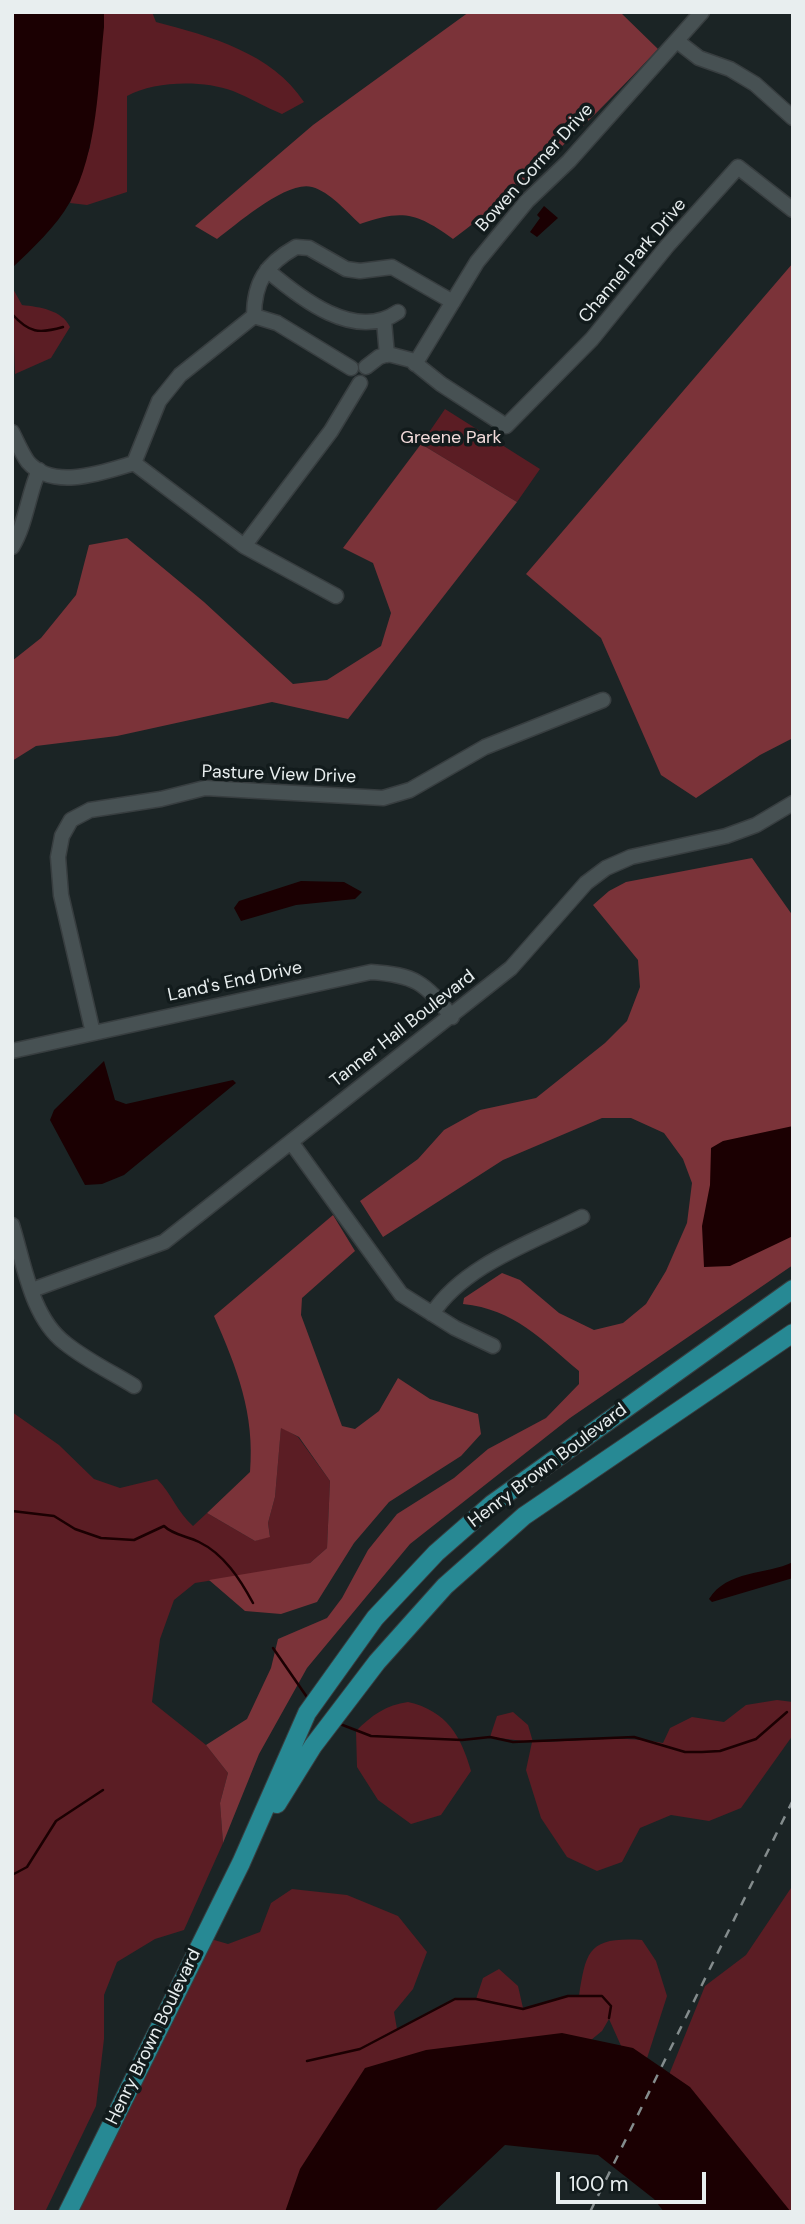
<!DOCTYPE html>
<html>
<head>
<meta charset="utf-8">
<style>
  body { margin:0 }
  #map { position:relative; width:805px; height:2224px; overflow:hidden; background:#1b2425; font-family:"DM Sans",sans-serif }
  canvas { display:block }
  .frame { position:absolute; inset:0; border:14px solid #e8eeef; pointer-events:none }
  .scale { position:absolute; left:556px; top:2172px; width:150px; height:32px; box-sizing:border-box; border:4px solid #e8eeef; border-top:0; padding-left:9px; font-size:21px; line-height:24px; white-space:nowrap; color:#e8eeef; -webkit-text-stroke:5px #121b1c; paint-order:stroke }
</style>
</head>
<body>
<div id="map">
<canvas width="805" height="2224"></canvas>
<div class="frame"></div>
<div class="scale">100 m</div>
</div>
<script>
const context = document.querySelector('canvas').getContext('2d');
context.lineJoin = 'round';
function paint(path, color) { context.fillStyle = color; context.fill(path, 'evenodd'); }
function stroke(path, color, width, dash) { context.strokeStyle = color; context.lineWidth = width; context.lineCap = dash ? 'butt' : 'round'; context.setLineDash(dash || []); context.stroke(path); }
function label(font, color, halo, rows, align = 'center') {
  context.font = font + ' "DM Sans",sans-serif'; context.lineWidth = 7; context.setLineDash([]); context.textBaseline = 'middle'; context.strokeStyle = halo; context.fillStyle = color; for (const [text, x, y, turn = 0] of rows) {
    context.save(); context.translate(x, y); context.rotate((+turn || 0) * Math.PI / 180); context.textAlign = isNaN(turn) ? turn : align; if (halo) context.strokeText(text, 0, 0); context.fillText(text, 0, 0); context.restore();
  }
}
paint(new Path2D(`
  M 104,12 L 152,12 L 156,22 C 210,36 272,53 304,102 L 282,114 C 265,107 250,98 233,91 C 202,80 155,81 127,96 L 127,192 L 87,205 L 70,203 L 90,147 Z
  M 12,287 L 22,305 C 40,307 62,310 70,327 L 51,358 L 15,374 Z
  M 445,409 L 540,469 L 517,502 L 421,444 Z
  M 12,1412 L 59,1445 L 94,1479 L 120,1488 L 157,1479 C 172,1494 177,1512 193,1526 L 207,1513 L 255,1541 L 270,1536 L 268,1523 L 275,1497 L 281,1427 L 298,1437 L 330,1481 L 327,1548 L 310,1563 L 284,1569 L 195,1583 L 174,1600 L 160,1639 L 152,1702 L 206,1745 L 228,1773 L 220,1803 L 223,1843 L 184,1930 L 155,1939 L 117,1962 L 104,1995 L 104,2039 L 96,2106 L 45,2212 L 12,2212 Z
  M 777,1700 L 793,1702 L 793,1735 L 741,1808 L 709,1821 L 671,1815 L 640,1828 L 622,1862 L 597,1871 L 567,1857 L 541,1818 L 526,1770 L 532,1742 L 490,1737 L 497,1716 L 513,1712 L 528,1725 L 533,1742 C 579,1742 617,1734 663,1743 L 670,1728 L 692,1717 L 724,1722 L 746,1705 Z
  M 408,1702 C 447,1711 461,1736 471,1771 L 441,1815 L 411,1824 L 378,1800 L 357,1767 L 356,1731 C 372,1715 386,1705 408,1702 Z
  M 793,1885 L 793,2212 L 767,2212 L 662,2092 L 705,1986 L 746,1955 Z
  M 292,1889 L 347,1895 L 398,1916 L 427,1952 L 413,1989 L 394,2012 L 397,2029 L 455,1999 L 476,1999 L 483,1978 L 499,1969 L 518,1986 L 523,2008 L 568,1996 L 579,1996 C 586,1950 589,1937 642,1940 L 656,1961 L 667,1996 L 641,2077 L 622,2048 L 609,2019 L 602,2031 L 591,2040 C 545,2038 504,2037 459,2049 L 286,2212 L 63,2212 L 197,1935 L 228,1944 L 260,1932 L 271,1903 Z`), '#5b1d24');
paint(new Path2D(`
  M 469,12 L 620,12 L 658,49 C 594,117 528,183 453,239 C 417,213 403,209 360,224 C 346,211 330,192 312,187 C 287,180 237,224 217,239 L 195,226 L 313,125 Z
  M 793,263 L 793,738 L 760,755 L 696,798 L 661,775 L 601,638 L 526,574 Z
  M 421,444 L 517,502 L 348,719 L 272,702 L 117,736 L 36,746 L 12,761 L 12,661 L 41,638 L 76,595 L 89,545 L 127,538 L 204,602 L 293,684 L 327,680 L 381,646 L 391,613 L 373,563 L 343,548 Z
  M 752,858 L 793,916 L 793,1265 L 570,1418 L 410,1544 L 307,1668 L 259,1754 L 223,1843 L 220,1803 L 228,1773 L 206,1745 L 247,1719 L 271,1668 L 278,1639 L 327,1618 L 342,1598 L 368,1550 L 397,1514 L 454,1478 L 488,1449 L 546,1418 L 579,1384 L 579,1371 C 542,1340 514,1309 463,1304 L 464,1298 L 502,1273 L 520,1280 L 559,1313 L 594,1330 L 623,1323 L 646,1304 L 666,1271 L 687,1223 L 692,1183 L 683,1159 L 664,1133 L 631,1118 L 602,1118 L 503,1160 L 383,1237 L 360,1201 L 418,1159 L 444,1130 L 480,1110 L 536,1098 L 605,1043 L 627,1021 L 640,987 L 638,960 L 593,905 L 609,891 L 626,882 Z
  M 333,1215 L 355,1251 L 302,1298 L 301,1315 L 342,1426 L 355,1429 L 379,1411 L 398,1378 L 430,1399 L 478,1414 L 481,1434 L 461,1456 L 389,1502 L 354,1543 L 317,1602 L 281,1614 L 245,1611 L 209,1580 L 310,1563 L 327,1548 L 330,1481 L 299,1437 L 281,1428 L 275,1497 L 268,1523 L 270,1537 L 255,1541 L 207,1513 L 250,1472 C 255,1414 237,1368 214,1316 Z`), '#7b3339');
paint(new Path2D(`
  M 12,12 L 104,12 L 104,27 C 98,84 98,150 70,202 C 56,227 32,249 12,268 Z
  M 544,206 L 558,218 L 537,237 L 530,232 L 540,218 L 537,215 Z
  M 301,881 L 344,882 L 362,892 L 355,899 L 296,905 L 241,921 L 234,908 L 239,901 Z
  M 104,1061 L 115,1100 L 126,1104 L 233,1080 L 236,1083 L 124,1175 L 102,1184 L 85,1185 L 50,1120 L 54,1110 Z
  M 793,1126 L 793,1236 L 730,1266 L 704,1267 L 702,1226 L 710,1185 L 711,1148 L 723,1141 Z
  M 793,1562 L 793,1578 L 712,1602 L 709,1599 C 727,1570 766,1575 793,1562 Z
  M 562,2033 L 633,2048 L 690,2087 L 791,2212 L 664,2212 L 654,2199 L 598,2155 L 505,2145 L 434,2212 L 285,2212 L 300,2169 L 365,2068 L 426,2050 Z`), '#1b0002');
stroke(new Path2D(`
  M 12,314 C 29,333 39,334 63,327
  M 12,1511 L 54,1516 L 75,1529 L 101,1538 L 134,1540 L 164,1526 C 173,1535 187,1536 199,1542 C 224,1554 240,1579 253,1603
  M 273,1648 L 309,1700
  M 340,1724 L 371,1736 L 462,1740 L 490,1737 L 513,1742 L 634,1737 L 685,1752 L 702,1752 L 720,1751 L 756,1739 L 787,1712
  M 12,1875 L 27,1867 L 56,1821 L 103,1790
  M 307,2061 L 360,2049 L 455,1999 L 476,1999 L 523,2009 L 568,1996 L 602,1996 L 611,2006 L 609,2018`), '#1b0002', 2.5);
const minor = new Path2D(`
  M 677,41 L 699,58 L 730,69 L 755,84 L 793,118
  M 267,270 C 300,298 355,342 398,312
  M 254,316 C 254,282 266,264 296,247 L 309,248 L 346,269 L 360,271 L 392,267 L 453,302
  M 384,321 L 387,355
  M 415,364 L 477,262 L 527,201 L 569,161 L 702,12
  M 366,367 L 379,357 L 388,354 L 411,360 L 441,384 L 506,426 L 592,339 L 668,245 L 738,167 L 793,210
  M 12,432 C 17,442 22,454 28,462 C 53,491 104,472 134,463
  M 134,463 L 244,546 L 331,431 L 360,383
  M 134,463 L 159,401 L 180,375 L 254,316 L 277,323 L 351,368
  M 244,546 L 336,596
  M 12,547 C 26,524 28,495 39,470
  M 93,1033 L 61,895 L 58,857 L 62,836 L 71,820 L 90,810 L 161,799 L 205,788 L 383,798 L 410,790 L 485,747 L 603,700
  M 12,1051 L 371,972 C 415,975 424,982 452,1017
  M 291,1142 L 401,1294 L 455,1328 L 493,1346
  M 12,1225 C 24,1263 31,1317 65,1343 C 86,1360 111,1372 134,1386
  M 32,1290 L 164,1242 L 511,968 L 586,883 L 606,868 L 631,857 L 726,836 L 756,825 L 793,803
  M 432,1314 C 464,1265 531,1243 582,1217`);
const major = new Path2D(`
  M 277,1804 L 313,1746 L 377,1662 L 445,1586 L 524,1516 L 793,1333
  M 68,2212 L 241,1863 L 307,1713 L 375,1618 L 436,1553 L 492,1504 L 793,1289`);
stroke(minor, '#383e40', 17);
stroke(major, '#383e40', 20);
stroke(minor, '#475153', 14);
stroke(major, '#278994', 18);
stroke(new Path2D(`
  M 590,2212 L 793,1800`), '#848c8d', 2.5, [9, 9]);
label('18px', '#e8eeef', '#121b1c', [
  ["Bowen Corner Drive",535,168,-48],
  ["Channel Park Drive",633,261,-50],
  ["Pasture View Drive",279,775,2],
  ["Land's End Drive",235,982,-12],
  ["Tanner Hall Boulevard",403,1029,-38],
  ["Henry Brown Boulevard",548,1466,-37],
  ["Henry Brown Boulevard",154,2037,-64]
]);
label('18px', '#f3dbdb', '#121b1c', [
  ["Greene Park",451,438]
]);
</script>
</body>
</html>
